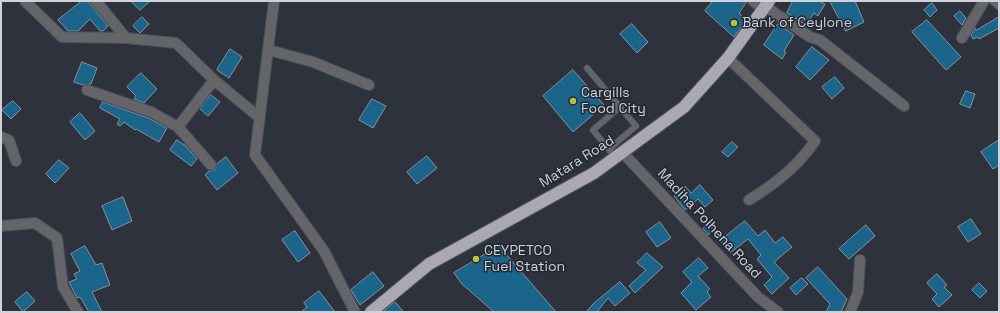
<!DOCTYPE html>
<html>
<head>
<meta charset="utf-8">
<style>
  body { margin:0 }
  #map { position:relative; width:1000px; height:313px; overflow:hidden; background:#2d323d; font-family:"Space Grotesk",sans-serif }
  canvas { display:block }
  .frame { position:absolute; inset:0; border:2px solid #cfd2d9; pointer-events:none }
</style>
</head>
<body>
<div id="map">
<canvas width="1000" height="313"></canvas>
<div class="frame"></div>
</div>
<script>
const context = document.querySelector('canvas').getContext('2d');
context.lineJoin = 'round';
function paint(path, color) { context.fillStyle = color; context.fill(path, 'evenodd'); }
function stroke(path, color, width, dash) { context.strokeStyle = color; context.lineWidth = width; context.lineCap = dash ? 'butt' : 'round'; context.setLineDash(dash || []); context.stroke(path); }
function label(font, color, halo, rows, align = 'center') {
  context.font = font + ' "Space Grotesk",sans-serif'; context.lineWidth = 3; context.setLineDash([]); context.textBaseline = 'middle'; context.strokeStyle = halo; context.fillStyle = color; for (const [text, x, y, turn = 0] of rows) {
    context.save(); context.translate(x, y); context.rotate((+turn || 0) * Math.PI / 180); context.textAlign = isNaN(turn) ? turn : align; if (halo) context.strokeText(text, 0, 0); context.fillText(text, 0, 0); context.restore();
  }
}
const building = new Path2D(`
  M 82,1 L 88,1 L 108,26 L 103,31 L 100,31 L 90,19 L 78,31 L 68,31 L 58,20 Z
  M 131,1 L 150,1 L 140,10 Z
  M 713,1 L 747,1 L 739,13 L 746,20 L 734,37 L 705,11 Z
  M 793,1 L 819,1 L 825,4 L 818,16 L 814,13 L 806,25 L 787,13 Z
  M 830,1 L 855,1 L 864,22 L 846,31 Z
  M 932,3 L 937,10 L 930,17 L 924,10 Z
  M 960,11 L 966,18 L 962,25 L 954,16 Z
  M 142,17 L 149,24 L 140,33 L 133,26 Z
  M 999,17 L 999,28 L 979,39 L 978,37 L 973,39 L 971,35 L 975,28 L 976,30 Z
  M 927,20 L 961,57 L 946,70 L 912,32 Z
  M 632,24 L 648,42 L 637,53 L 620,34 Z
  M 778,24 L 794,35 L 784,51 L 786,52 L 782,59 L 764,45 Z
  M 812,47 L 829,60 L 810,80 L 796,67 Z
  M 230,49 L 242,57 L 229,78 L 217,70 Z
  M 82,62 L 97,68 L 91,84 L 83,85 L 74,82 Z
  M 573,70 L 604,105 L 573,132 L 543,96 Z
  M 141,73 L 157,89 L 144,103 L 134,99 L 136,96 L 127,87 Z
  M 835,77 L 844,88 L 832,99 L 822,87 Z
  M 966,91 L 975,94 L 970,108 L 960,104 Z
  M 211,95 L 220,102 L 208,116 L 200,109 Z
  M 372,99 L 386,106 L 373,128 L 359,120 Z
  M 13,101 L 21,109 L 11,119 L 2,110 Z
  M 103,102 L 148,118 L 167,128 L 159,142 L 136,129 L 135,130 L 124,122 L 120,126 L 117,124 L 120,119 L 100,108 Z
  M 80,113 L 95,131 L 85,140 L 70,122 Z
  M 177,140 L 186,146 L 197,159 L 191,166 L 170,150 Z
  M 999,140 L 999,165 L 993,169 L 981,152 Z
  M 732,142 L 738,147 L 728,157 L 722,152 Z
  M 427,156 L 437,168 L 417,184 L 407,172 Z
  M 226,157 L 238,173 L 217,190 L 205,175 L 209,171 L 215,170 L 217,164 Z
  M 59,160 L 69,168 L 55,183 L 46,174 Z
  M 700,185 L 713,200 L 705,207 L 698,199 L 685,210 L 674,196 L 685,186 L 691,193 Z
  M 123,197 L 132,221 L 112,230 L 102,206 Z
  M 971,219 L 981,234 L 968,242 L 958,227 Z
  M 745,221 L 758,236 L 765,230 L 775,243 L 783,237 L 792,247 L 774,262 L 789,278 L 772,294 L 764,285 L 772,277 L 757,259 L 761,255 L 748,239 L 730,253 L 720,241 Z
  M 660,222 L 671,238 L 657,247 L 646,232 Z
  M 708,224 L 714,228 L 708,235 L 703,229 Z
  M 866,225 L 875,236 L 849,259 L 839,249 Z
  M 295,231 L 310,253 L 298,262 L 282,240 Z
  M 85,246 L 96,265 L 102,263 L 110,285 L 92,292 L 102,312 L 89,312 L 80,297 L 77,298 L 69,282 L 77,279 L 74,274 L 80,271 L 71,254 Z
  M 499,246 L 556,312 L 494,312 L 462,284 L 454,273 Z
  M 647,253 L 663,267 L 635,293 L 629,286 L 646,270 L 637,263 Z
  M 699,258 L 708,268 L 698,276 L 710,289 L 707,292 L 711,297 L 696,310 L 681,293 L 692,282 L 683,272 Z
  M 818,267 L 847,299 L 841,312 L 826,312 L 830,304 L 806,278 Z
  M 373,272 L 384,286 L 360,305 L 351,290 Z
  M 937,274 L 947,285 L 944,287 L 952,295 L 939,307 L 932,299 L 937,294 L 927,283 Z
  M 802,278 L 808,284 L 796,295 L 790,288 Z
  M 620,282 L 630,293 L 615,306 L 608,298 L 597,312 L 586,312 L 594,303 Z
  M 979,283 L 987,291 L 980,298 L 972,290 Z
  M 319,291 L 335,312 L 301,312 L 307,307 L 304,303 Z
  M 27,292 L 35,301 L 23,312 L 15,302 Z
  M 395,302 L 404,312 L 383,312 Z`);
paint(building, '#1c658a');
stroke(building, '#85929b', 1);
const lane = new Path2D(`
  M 587,68 L 620,107
  M 609,149 L 636,126 L 620,107 L 593,130 L 615,157`);
const street = new Path2D(`
  M 25,1 L 62,37 L 126,38 L 176,43 L 214,80 L 260,118
  M 96,1 L 126,38
  M 274,1 L 255,155 L 324,251 L 355,312
  M 753,1 L 764,10
  M 995,1 L 999,4
  M 766,7 L 810,37 L 820,40 L 904,106
  M 962,38 L 984,1
  M 269,50 L 313,62 L 369,85
  M 728,58 L 815,141 C 797,167 775,184 749,200
  M 87,90 L 151,112 L 178,127 L 214,80
  M 178,127 L 211,165
  M 1,137 L 9,140 L 16,161
  M 622,152 L 758,297 L 778,312
  M 1,226 L 35,223 L 57,238 L 63,287 L 78,312
  M 850,312 L 858,292 L 860,260`);
const highway = new Path2D(`
  M 371,312 L 429,264 L 594,173 L 684,107 L 728,58 L 769,1`);
stroke(lane, '#4a4f59', 7);
stroke(street, '#4a4f59', 12);
stroke(highway, '#4a4f59', 14);
stroke(lane, '#656469', 5.5);
stroke(street, '#656469', 10);
stroke(highway, '#aba7b5', 12);
for (const [x, y, r, color] of [
  [734,23,4,"#bbc045"],
  [573,101,4,"#bbc045"],
  [476,259,4,"#bbc045"]
]) { const dot = new Path2D(); dot.arc(x, y, r, 0, 2 * Math.PI); context.fillStyle = color; context.fill(dot); stroke(dot, '#232832', 1.5); }
label('14px', '#cfd2d9', '#232832', [
  ["Bank of Ceylone",742,23],
  ["Cargills",581,93],
  ["Food City",581,109],
  ["CEYPETCO",484,251],
  ["Fuel Station",484,267]
], 'left');
label('14px', '#cfd2d9', '#232832', [
  ["Matara Road",577,162,-32],
  ["Madiha Polhena Road",709,224,47]
]);
</script>
</body>
</html>
